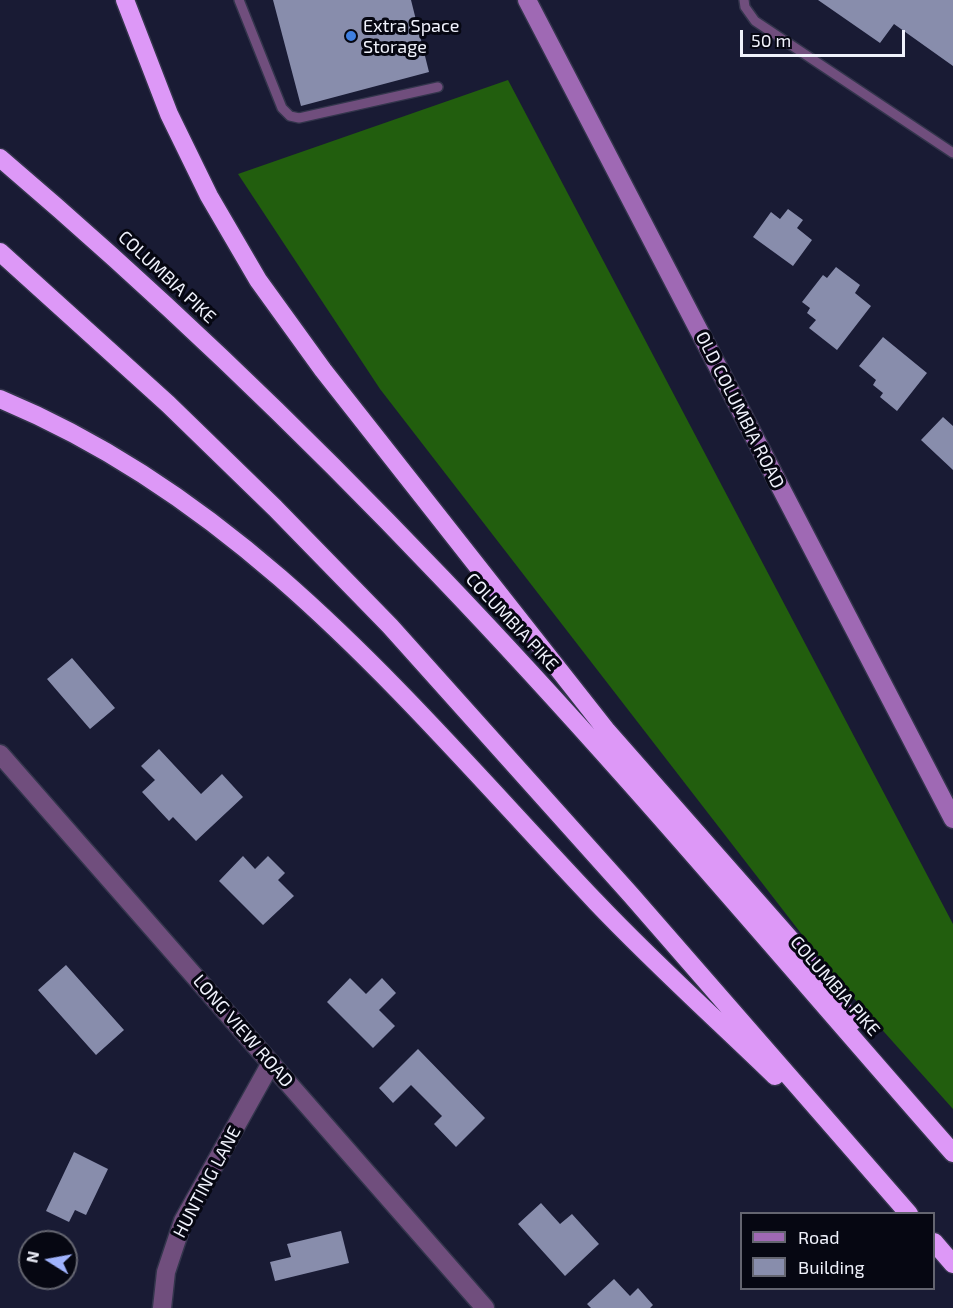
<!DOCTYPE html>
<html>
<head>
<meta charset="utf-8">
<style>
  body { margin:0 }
  #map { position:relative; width:953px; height:1308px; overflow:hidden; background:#191b34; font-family:"Exo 2",sans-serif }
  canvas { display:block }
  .legend { position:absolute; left:740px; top:1212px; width:195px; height:78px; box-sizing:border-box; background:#060712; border:2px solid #646570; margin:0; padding:8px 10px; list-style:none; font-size:18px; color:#f0f2fc }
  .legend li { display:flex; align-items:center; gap:12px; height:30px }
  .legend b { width:30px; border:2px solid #646570 }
  .north { position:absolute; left:18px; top:1230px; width:60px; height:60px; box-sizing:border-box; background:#060712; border:2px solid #646570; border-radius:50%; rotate:281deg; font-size:16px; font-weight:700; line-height:24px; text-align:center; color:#f0f2fc }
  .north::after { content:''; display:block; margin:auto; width:21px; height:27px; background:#a0b3fd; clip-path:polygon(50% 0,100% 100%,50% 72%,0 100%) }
  .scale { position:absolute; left:740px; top:30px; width:165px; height:27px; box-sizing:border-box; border:3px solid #f0f2fc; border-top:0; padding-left:8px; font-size:18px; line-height:21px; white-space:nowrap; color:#f0f2fc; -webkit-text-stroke:4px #060712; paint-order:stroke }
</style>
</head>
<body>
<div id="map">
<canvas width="953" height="1308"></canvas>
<ul class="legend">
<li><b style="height:8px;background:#9f69b4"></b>Road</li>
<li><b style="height:16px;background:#888dac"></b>Building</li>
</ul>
<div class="north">N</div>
<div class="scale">50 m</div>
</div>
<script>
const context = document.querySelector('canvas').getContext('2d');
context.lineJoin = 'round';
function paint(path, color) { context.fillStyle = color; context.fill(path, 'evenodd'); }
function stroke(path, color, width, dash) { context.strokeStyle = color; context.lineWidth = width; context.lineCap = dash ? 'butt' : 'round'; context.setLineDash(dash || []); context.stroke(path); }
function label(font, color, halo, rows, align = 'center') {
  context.font = font + ' "Exo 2",sans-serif'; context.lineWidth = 6; context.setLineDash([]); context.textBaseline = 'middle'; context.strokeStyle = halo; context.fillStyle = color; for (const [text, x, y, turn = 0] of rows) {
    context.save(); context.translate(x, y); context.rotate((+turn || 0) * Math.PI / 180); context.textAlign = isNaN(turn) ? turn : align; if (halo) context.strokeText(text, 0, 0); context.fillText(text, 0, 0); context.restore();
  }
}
paint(new Path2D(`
  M 508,80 L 953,924 L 953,1109 L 834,976 L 380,389 L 238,174 Z`), '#225e0e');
paint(new Path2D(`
  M 273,0 L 411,0 L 429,72 L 301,106 Z
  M 818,0 L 953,0 L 953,66 L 894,24 L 880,43 Z
  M 788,209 L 803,220 L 797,228 L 812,240 L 793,266 L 753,237 L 771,212 L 780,219 Z
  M 836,267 L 860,285 L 855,293 L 871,306 L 837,350 L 809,328 L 816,320 L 807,313 L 810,308 L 802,302 L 823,275 L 827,278 Z
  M 883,337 L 927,373 L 897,411 L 880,397 L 883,393 L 873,385 L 876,380 L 859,366 Z
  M 943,417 L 953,426 L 953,470 L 921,440 Z
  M 72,658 L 115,708 L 90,729 L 47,679 Z
  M 159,749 L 201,794 L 222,774 L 243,797 L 196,841 L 173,817 L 169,821 L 142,792 L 155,780 L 141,766 Z
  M 243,856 L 255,869 L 268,856 L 285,873 L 278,880 L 294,896 L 263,925 L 219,881 Z
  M 66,965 L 124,1030 L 96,1055 L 38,990 Z
  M 350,978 L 366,994 L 382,978 L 396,993 L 379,1010 L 395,1026 L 373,1048 L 327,1002 Z
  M 418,1049 L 485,1118 L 456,1147 L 434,1124 L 442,1116 L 411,1085 L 393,1103 L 379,1088 Z
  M 74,1152 L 108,1169 L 86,1215 L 75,1210 L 69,1222 L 46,1211 Z
  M 541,1203 L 560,1224 L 572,1214 L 599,1244 L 565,1276 L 518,1224 Z
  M 341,1231 L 349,1263 L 275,1281 L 270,1262 L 291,1257 L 287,1244 Z
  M 614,1279 L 630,1296 L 638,1288 L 653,1305 L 650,1308 L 591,1308 L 587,1304 Z`), '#888dac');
const lane = new Path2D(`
  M 239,0 L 282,108 L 290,116 L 299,118 L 438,87
  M 744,0 L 745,7 L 755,21 L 953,153`);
const street = new Path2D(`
  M 0,754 L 485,1308
  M 162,1308 L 166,1272 L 183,1221 L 271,1063`);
const secondary = new Path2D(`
  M 527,0 L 953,819`);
const highway = new Path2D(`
  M 125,0 L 169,114 L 209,196 L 258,280 L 323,370 L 607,731 L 798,948 L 852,1022
  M 0,158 C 155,290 302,431 442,578 C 619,763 784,961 953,1153
  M 0,252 L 168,404 L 275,508 L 390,626 L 631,895 L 909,1214
  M 0,399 C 251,503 414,710 596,902 C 653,962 715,1018 775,1076
  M 934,1242 L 953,1264`);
stroke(lane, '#33354c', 12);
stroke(street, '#33354c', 21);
stroke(secondary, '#33354c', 21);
stroke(highway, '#33354c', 21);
stroke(lane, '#704e7d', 9);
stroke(street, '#704e7d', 18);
stroke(secondary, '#9f69b4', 18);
stroke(highway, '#dd98f7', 18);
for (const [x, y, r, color] of [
  [351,36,6,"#3f7fe0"]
]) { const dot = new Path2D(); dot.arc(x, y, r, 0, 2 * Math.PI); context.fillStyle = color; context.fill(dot); stroke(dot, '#060712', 2); }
label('18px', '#f0f2fc', '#060712', [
  ["Extra Space",363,26],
  ["Storage",363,47]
], 'left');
label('18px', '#f0f2fc', '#060712', [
  ["COLUMBIA PIKE",167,277,43],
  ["OLD COLUMBIA ROAD",740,410,63],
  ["COLUMBIA PIKE",512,622,47],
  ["COLUMBIA PIKE",835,986,49],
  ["LONG VIEW ROAD",243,1031,49],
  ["HUNTING LANE",207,1182,-62]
]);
</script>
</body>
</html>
